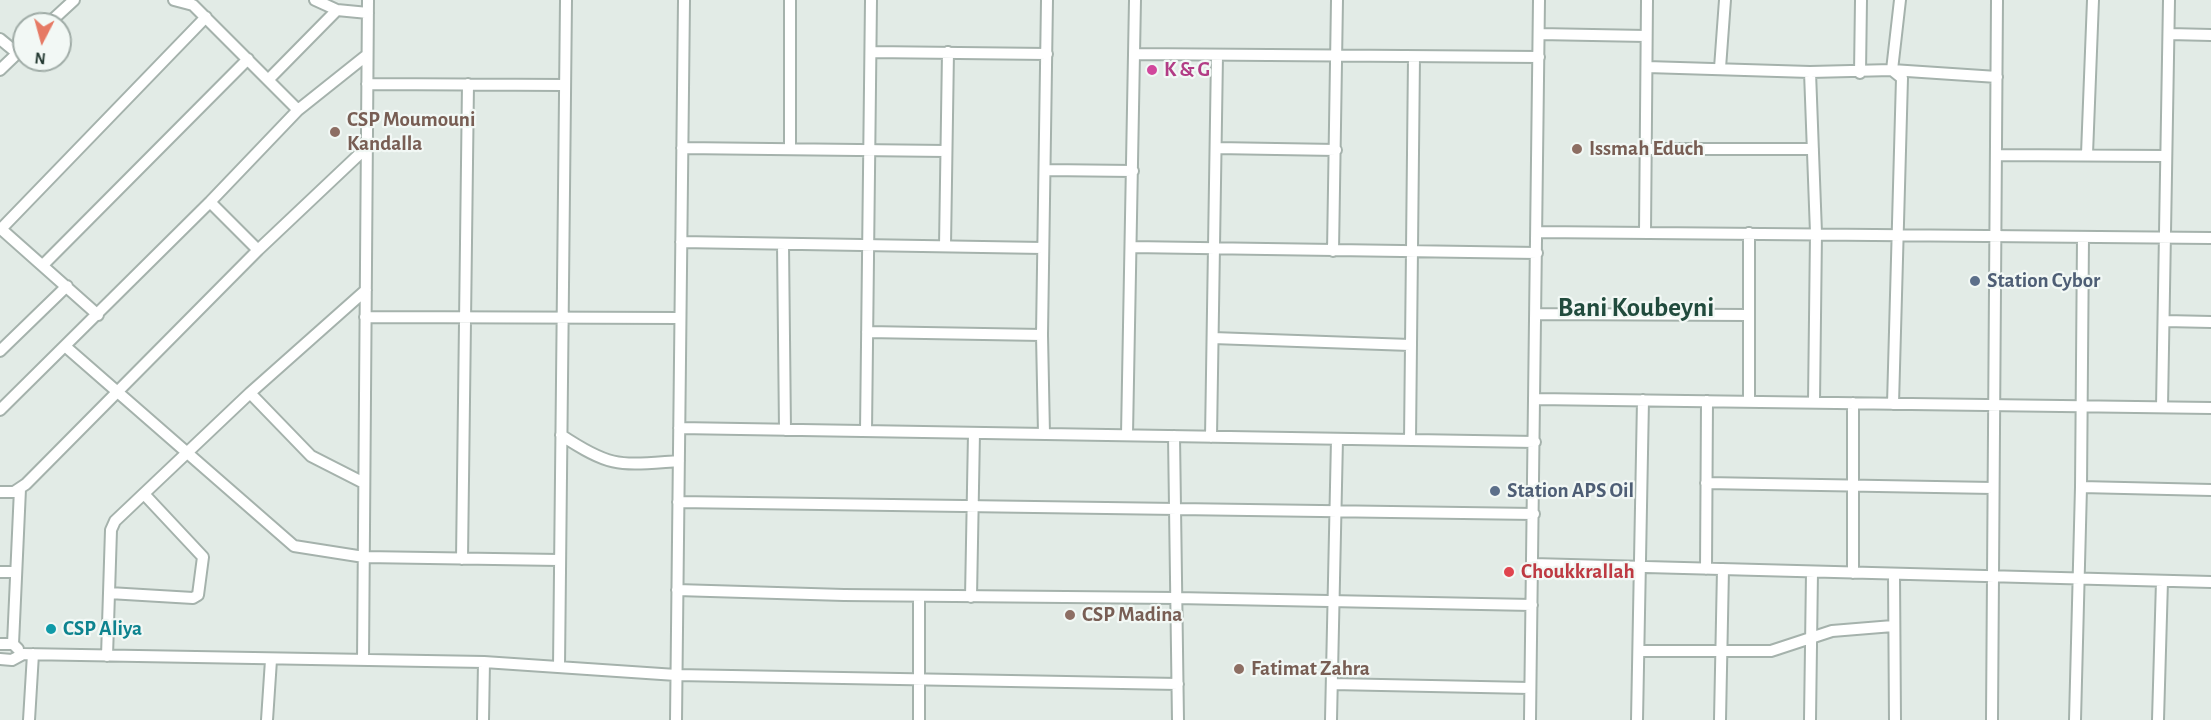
<!DOCTYPE html>
<html>
<head>
<meta charset="utf-8">
<style>
  body { margin:0 }
  #map { position:relative; width:2211px; height:720px; overflow:hidden; background:#e2ebe6; font-family:"Alegreya Sans",sans-serif }
  canvas { display:block }
  .north { position:absolute; left:12px; top:12px; width:60px; height:60px; box-sizing:border-box; background:#f2f8f5; border:2px solid #a0aca7; border-radius:50%; rotate:186deg; font-size:16px; font-weight:700; line-height:24px; text-align:center; color:#243a32 }
  .north::after { content:''; display:block; margin:auto; width:21px; height:27px; background:#e67a65; clip-path:polygon(50% 0,100% 100%,50% 72%,0 100%) }
</style>
</head>
<body>
<div id="map">
<canvas width="2211" height="720"></canvas>
<div class="north">N</div>
</div>
<script>
const context = document.querySelector('canvas').getContext('2d');
context.lineJoin = 'round';
function stroke(path, color, width, dash) { context.strokeStyle = color; context.lineWidth = width; context.lineCap = dash ? 'butt' : 'round'; context.setLineDash(dash || []); context.stroke(path); }
function label(font, color, halo, rows, align = 'center') {
  context.font = font + ' "Alegreya Sans",sans-serif'; context.lineWidth = 4.5; context.setLineDash([]); context.textBaseline = 'middle'; context.strokeStyle = halo; context.fillStyle = color; for (const [text, x, y, turn = 0] of rows) {
    context.save(); context.translate(x, y); context.rotate((+turn || 0) * Math.PI / 180); context.textAlign = isNaN(turn) ? turn : align; if (halo) context.strokeText(text, 0, 0); context.fillText(text, 0, 0); context.restore();
  }
}
const street = new Path2D(`
  M 174,0 L 193,5 L 298,110
  M 315,0 L 337,10 L 368,13
  M 48,24 L 74,0
  M 1539,34 L 1646,36
  M 2169,34 L 2211,35
  M 0,39 L 17,53
  M 871,52 L 1047,54
  M 1134,54 L 1539,57
  M 1647,67 L 1810,72 L 1892,70 L 1997,77
  M 1720,68 L 1725,0
  M 0,70 L 24,47
  M 1810,72 L 1816,233 L 1814,402
  M 1860,73 L 1861,0
  M 268,80 L 337,10
  M 367,84 L 565,85
  M 682,148 L 946,151
  M 790,148 L 790,0
  M 1216,148 L 1336,150
  M 1646,149 L 1813,149
  M 2087,154 L 2093,0
  M 1996,155 L 2166,156
  M 1046,170 L 1133,171
  M 210,202 L 258,250
  M 0,228 L 98,315
  M 1,229 L 206,17
  M 1537,232 L 2211,238
  M 1645,232 L 1647,0
  M 1749,233 L 1749,402
  M 681,242 L 1043,248
  M 783,244 L 785,430
  M 945,246 L 948,52
  M 1131,247 L 1537,253
  M 1333,251 L 1337,0
  M 43,265 L 248,59
  M 1536,314 L 1749,315
  M 365,317 L 680,318
  M 2165,321 L 2211,322
  M 867,332 L 1042,335
  M 1213,338 L 1410,345
  M 66,347 L 294,546 L 364,557 L 559,560
  M 0,351 L 67,286
  M 250,393 L 311,456 L 364,483
  M 1536,399 L 2211,408
  M 1893,404 L 1902,78 L 1892,70 L 1900,0
  M 2162,407 L 2169,0
  M 0,410 L 210,202 L 298,110 L 367,55
  M 679,428 L 1535,442
  M 866,431 L 871,0
  M 1044,434 L 1042,335 L 1047,0
  M 561,435 C 612,469 620,465 679,461
  M 1127,435 L 1135,0
  M 1174,436 L 1178,720
  M 1211,437 L 1217,56
  M 1410,440 L 1414,57
  M 1706,483 L 1993,488
  M 2081,487 L 2211,490
  M 0,492 L 14,492 L 26,484 L 258,250 L 367,147
  M 678,502 L 1534,514
  M 462,559 L 468,84
  M 1533,564 L 2211,582
  M 1706,569 L 1707,401
  M 0,572 L 15,572
  M 1853,573 L 1853,403
  M 1894,574 L 1895,720
  M 677,590 L 844,595 L 1176,598 L 1532,605
  M 109,593 L 193,598 L 198,595 L 203,557 L 144,494
  M 919,596 L 919,720
  M 971,597 L 974,433
  M 0,644 L 13,644 L 18,649
  M 13,644 L 20,489
  M 1639,651 L 1771,651 L 1832,631 L 1893,626
  M 107,656 L 111,530 L 115,521 L 250,393 L 366,290
  M 0,659 L 12,660 L 23,654 L 484,662 L 676,675 L 1178,684
  M 363,660 L 368,0
  M 559,666 L 566,0
  M 1332,684 L 1530,688
  M 29,720 L 33,654
  M 267,720 L 271,660
  M 483,720 L 484,662
  M 676,720 L 684,0
  M 1331,720 L 1337,439
  M 1530,720 L 1539,0
  M 1637,720 L 1643,400
  M 1720,720 L 1723,569
  M 1810,720 L 1812,572
  M 1992,720 L 1997,0
  M 2075,720 L 2081,487 L 2083,237
  M 2158,720 L 2162,581`);
stroke(street, '#a5b2ac', 14);
stroke(street, '#fff', 10);
for (const [x, y, r, color] of [
  [1152,70,6,"#d1479c"],
  [335,132,6,"#8d6e63"],
  [1577,149,6,"#8d6e63"],
  [1975,281,6,"#5c6f8a"],
  [1495,491,6,"#5c6f8a"],
  [1509,572,6,"#e0444e"],
  [1070,615,6,"#8d6e63"],
  [51,629,6,"#0f9aa8"],
  [1239,669,6,"#8d6e63"]
]) { const dot = new Path2D(); dot.arc(x, y, r, 0, 2 * Math.PI); context.fillStyle = color; context.fill(dot); stroke(dot, '#f2f8f5', 2); }
label('bold 21px', '#b23c85', '#f2f8f5', [
  ["K & G",1164,70]
], 'left');
label('bold 21px', '#785e54', '#f2f8f5', [
  ["CSP Moumouni",347,120],
  ["Kandalla",347,144],
  ["Issmah Educh",1589,149],
  ["CSP Madina",1082,615],
  ["Fatimat Zahra",1251,669]
], 'left');
label('bold 21px', '#4e5e75', '#f2f8f5', [
  ["Station Cybor",1987,281],
  ["Station APS Oil",1507,491]
], 'left');
label('bold 21px', '#be3a42', '#f2f8f5', [
  ["Choukkrallah",1521,572]
], 'left');
label('bold 21px', '#0d838f', '#f2f8f5', [
  ["CSP Aliya",63,629]
], 'left');
label('bold 27px', '#214b3d', '#f2f8f5', [
  ["Bani Koubeyni",1636,308]
]);
</script>
</body>
</html>
